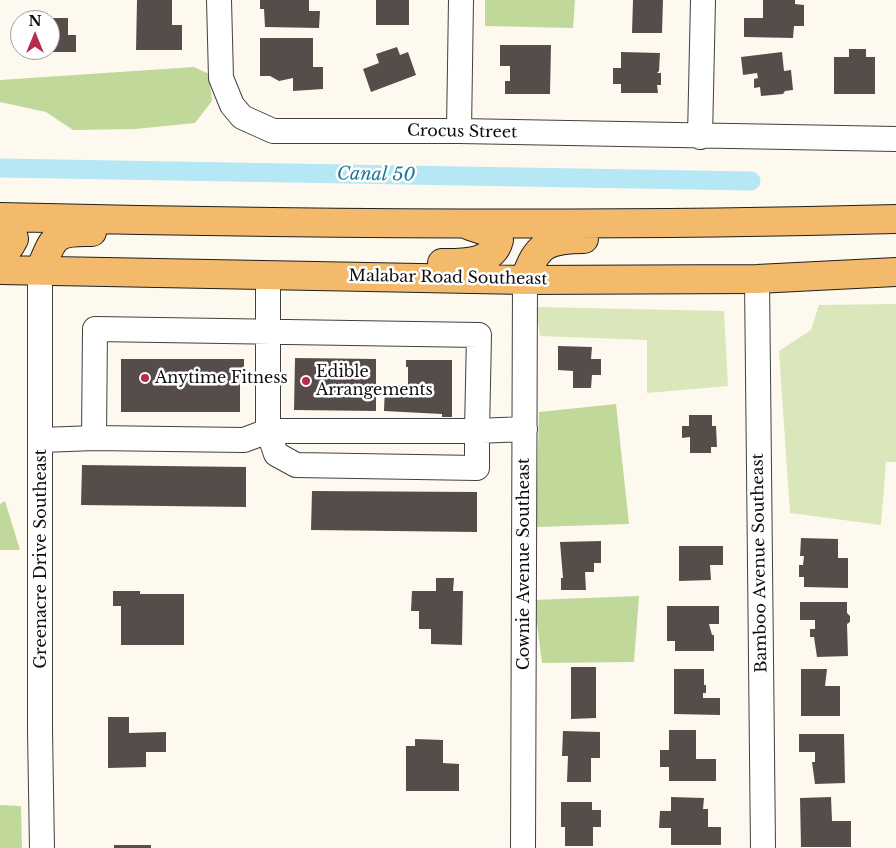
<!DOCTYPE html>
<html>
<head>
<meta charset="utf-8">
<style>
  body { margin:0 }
  #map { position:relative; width:896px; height:848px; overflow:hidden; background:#fef9ef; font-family:"Libre Baskerville",serif }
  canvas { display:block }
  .north { position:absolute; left:10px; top:10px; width:50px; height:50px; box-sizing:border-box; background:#fff; border:1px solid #9f9f9f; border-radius:50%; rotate:0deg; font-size:14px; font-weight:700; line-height:20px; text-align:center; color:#0e0e0e }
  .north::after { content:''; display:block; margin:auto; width:18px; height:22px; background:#b82b4a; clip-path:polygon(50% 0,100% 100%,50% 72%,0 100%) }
</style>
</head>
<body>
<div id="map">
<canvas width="896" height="848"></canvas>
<div class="north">N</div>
</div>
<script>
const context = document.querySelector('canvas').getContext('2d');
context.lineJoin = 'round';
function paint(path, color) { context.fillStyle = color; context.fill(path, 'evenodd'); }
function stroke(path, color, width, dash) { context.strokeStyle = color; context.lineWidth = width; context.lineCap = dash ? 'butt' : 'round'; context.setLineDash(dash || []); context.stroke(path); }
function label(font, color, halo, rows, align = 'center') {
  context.font = font + ' "Libre Baskerville",serif'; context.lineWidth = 5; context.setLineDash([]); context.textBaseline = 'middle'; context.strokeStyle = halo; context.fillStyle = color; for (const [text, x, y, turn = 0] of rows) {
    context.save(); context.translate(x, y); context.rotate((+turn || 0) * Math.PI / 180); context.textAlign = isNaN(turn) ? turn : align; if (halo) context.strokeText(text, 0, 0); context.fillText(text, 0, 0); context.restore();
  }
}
paint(new Path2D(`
  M 896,304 L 896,462 L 886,462 L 881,525 L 790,513 L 779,351 L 811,330 L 819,305 Z
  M 536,307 L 724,311 L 728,386 L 647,393 L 647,340 L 540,336 Z`), '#d9e7ba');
paint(new Path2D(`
  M 485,0 L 575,0 L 573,28 L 485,26 Z
  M 194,67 L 209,74 L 212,101 L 195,123 L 135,129 L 73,130 L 46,112 L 0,102 L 0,80 Z
  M 616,404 L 629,524 L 536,527 L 539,412 Z
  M 5,501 L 20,550 L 0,550 L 0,504 Z
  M 639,596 L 634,662 L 542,663 L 534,600 Z
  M 0,805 L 21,806 L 22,848 L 0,848 Z`), '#c0d89a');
stroke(new Path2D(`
  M 0,168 L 751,181`), '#b6e7f4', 19);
paint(new Path2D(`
  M 137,0 L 172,0 L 172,25 L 182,25 L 182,50 L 136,50 Z
  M 260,0 L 309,0 L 309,11 L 320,11 L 319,28 L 265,27 L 264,9 L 260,9 Z
  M 376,0 L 409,0 L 409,25 L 376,25 Z
  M 633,0 L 663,0 L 662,33 L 632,33 Z
  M 763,0 L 795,0 L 795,4 L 804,5 L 804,26 L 794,26 L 793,38 L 744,37 L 744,18 L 763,18 Z
  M 50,18 L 68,18 L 68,35 L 76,35 L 76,52 L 50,52 Z
  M 260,38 L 313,38 L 313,67 L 323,67 L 323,89 L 293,91 L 293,78 L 279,81 L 270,76 L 260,76 Z
  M 500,45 L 551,45 L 550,94 L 505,94 L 505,81 L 510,81 L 510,66 L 500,66 Z
  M 397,47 L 400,55 L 408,52 L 416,75 L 371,92 L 363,69 L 379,63 L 376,54 Z
  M 849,49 L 866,49 L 866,57 L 875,57 L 875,94 L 834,94 L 834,57 L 849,57 Z
  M 621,52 L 660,53 L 659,71 L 657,73 L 661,73 L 661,85 L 657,85 L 658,93 L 621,93 L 621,84 L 613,84 L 613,68 L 621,68 Z
  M 782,52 L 784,71 L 791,70 L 793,90 L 785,91 L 783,94 L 761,96 L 760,87 L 754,88 L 754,79 L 758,78 L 757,73 L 743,75 L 741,57 Z
  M 558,346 L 592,347 L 591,359 L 601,359 L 601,375 L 592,375 L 591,388 L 573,388 L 573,371 L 558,370 Z
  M 295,358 L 376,359 L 376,411 L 294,410 Z
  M 121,359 L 244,359 L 244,383 L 240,383 L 240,412 L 121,412 Z
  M 406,360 L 452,360 L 452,417 L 442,417 L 442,414 L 384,411 L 385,385 L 408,385 L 408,367 L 406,367 Z
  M 689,415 L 712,415 L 712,426 L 716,426 L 717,447 L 711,447 L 711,453 L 690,453 L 690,437 L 682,438 L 682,426 L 689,426 Z
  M 82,465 L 246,467 L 246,507 L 81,505 Z
  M 312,491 L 477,492 L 477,532 L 311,530 Z
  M 801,538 L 838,539 L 838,558 L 848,558 L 848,588 L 804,587 L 804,577 L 799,577 L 799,565 L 803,565 L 804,556 L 800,556 Z
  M 601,541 L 601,563 L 594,563 L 594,572 L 585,572 L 586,590 L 561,590 L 561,578 L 563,578 L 560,542 Z
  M 679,546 L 723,546 L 723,565 L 710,565 L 711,580 L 679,581 Z
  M 436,578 L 454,578 L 453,591 L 463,591 L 462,645 L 431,644 L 431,629 L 419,629 L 419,611 L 411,611 L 412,591 L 436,591 Z
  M 113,591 L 140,591 L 140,594 L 184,594 L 184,645 L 121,645 L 121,606 L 113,606 Z
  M 800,602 L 847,602 L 847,613 L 850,616 L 850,622 L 847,624 L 848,656 L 817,657 L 814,637 L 810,637 L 810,629 L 815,629 L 815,620 L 800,620 Z
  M 667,606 L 719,606 L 719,624 L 709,624 L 712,635 L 714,635 L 714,651 L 675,651 L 675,641 L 667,641 Z
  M 571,667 L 596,667 L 596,718 L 571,719 Z
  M 674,669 L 704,669 L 704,685 L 706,685 L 706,693 L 703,693 L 703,698 L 720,698 L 720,715 L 674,714 Z
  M 801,669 L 827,669 L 825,686 L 840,686 L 840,716 L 801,716 Z
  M 108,717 L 129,717 L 129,733 L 166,732 L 166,752 L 146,752 L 146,767 L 108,768 Z
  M 669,730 L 696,730 L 696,759 L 716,759 L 716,781 L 669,781 L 669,767 L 660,767 L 660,750 L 669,750 Z
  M 563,731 L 600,732 L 600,758 L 591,758 L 591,782 L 567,782 L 568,756 L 562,756 Z
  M 799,734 L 844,734 L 845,783 L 815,784 L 812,762 L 815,762 L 815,752 L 799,752 Z
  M 415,739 L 443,740 L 443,763 L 459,764 L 459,791 L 406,791 L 406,746 L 415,746 Z
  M 671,797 L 704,798 L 703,809 L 708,809 L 708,827 L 721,827 L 721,845 L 671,845 L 671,828 L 659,828 L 660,811 L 671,811 Z
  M 831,797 L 832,821 L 851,821 L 851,847 L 801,847 L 800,798 Z
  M 561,802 L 592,802 L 592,810 L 601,810 L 601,827 L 593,827 L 593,846 L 565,846 L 565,827 L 561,827 Z
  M 114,845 L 151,845 L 151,848 L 114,848 Z`), '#564d4b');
const minor = new Path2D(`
  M 219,0 L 221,78 L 232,105 L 242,117 L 273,131 L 459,131 L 896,139
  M 459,131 L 461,0
  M 700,137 L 703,0
  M 40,270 L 40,731 L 42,848
  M 757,279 L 763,848
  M 94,438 L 244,440 L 268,431 L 276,454 L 296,465 L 477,468 L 477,431 L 268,431 L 268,275
  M 42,440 L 94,438 L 95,329 L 479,335 L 477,431 L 525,429
  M 523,848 L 525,280`);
const major = new Path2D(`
  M 0,217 C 299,224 597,227 896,219
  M 0,252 L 10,246 L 14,239 L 11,227
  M 442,263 C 462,263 493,264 499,240 L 497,235 L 470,226
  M 0,270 L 525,280 L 757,279 L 896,272
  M 40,270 C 54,237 53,231 92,232
  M 525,280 C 536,245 547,239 584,239`);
stroke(minor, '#414141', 26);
stroke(major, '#1f1f1f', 30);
stroke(minor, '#fff', 24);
stroke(major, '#f3ba6b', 28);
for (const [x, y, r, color] of [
  [145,378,5,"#b82b4a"],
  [306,381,5,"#b82b4a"]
]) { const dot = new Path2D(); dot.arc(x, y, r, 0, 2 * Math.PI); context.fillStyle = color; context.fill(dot); stroke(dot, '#fff', 2); }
label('16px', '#0e0e0e', '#fff', [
  ["Crocus Street",462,132,1],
  ["Malabar Road Southeast",448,278,1],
  ["Greenacre Drive Southeast",41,559,-90],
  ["Bamboo Avenue Southeast",760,563,-91],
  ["Cownie Avenue Southeast",524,564,-90]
]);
label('16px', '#0e0e0e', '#fff', [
  ["Edible",316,372],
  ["Arrangements",316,390],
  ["Anytime Fitness",155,378]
], 'left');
label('italic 18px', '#1c799b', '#fff', [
  ["Canal 50",376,175,1]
]);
</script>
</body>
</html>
